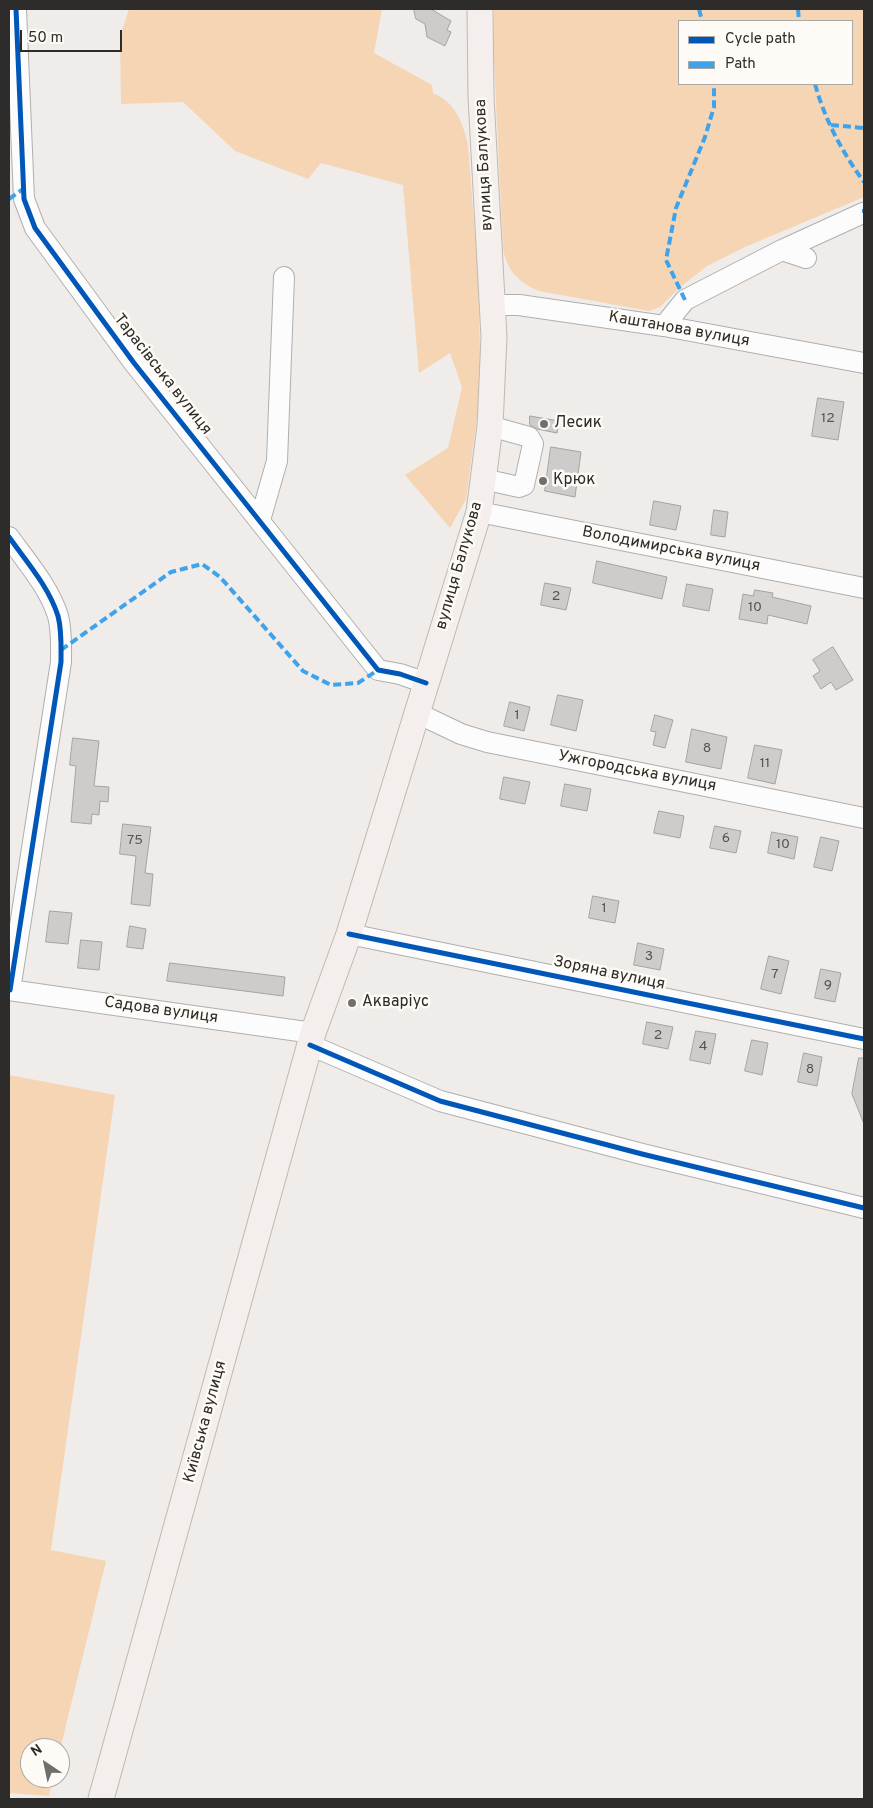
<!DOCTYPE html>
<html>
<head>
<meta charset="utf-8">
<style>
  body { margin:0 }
  #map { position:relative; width:873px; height:1808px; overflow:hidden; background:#efecea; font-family:Overpass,sans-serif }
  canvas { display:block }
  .frame { position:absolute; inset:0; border:10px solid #2d2c2a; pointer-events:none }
  .legend { position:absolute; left:678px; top:20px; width:175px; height:65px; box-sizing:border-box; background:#fefaf5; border:1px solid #aaa8a4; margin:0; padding:6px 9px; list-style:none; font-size:15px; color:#2d2c2a }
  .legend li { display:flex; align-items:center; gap:10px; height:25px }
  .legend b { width:25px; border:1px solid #aaa8a4 }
  .north { position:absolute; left:20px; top:1738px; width:50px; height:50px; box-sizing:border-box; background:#fefaf5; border:1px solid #aaa8a4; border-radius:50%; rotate:326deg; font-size:14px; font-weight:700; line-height:20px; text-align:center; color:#2d2c2a }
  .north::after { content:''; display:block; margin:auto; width:18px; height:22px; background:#716f6d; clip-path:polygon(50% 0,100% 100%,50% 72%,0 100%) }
  .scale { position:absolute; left:20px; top:30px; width:102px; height:22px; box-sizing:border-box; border:2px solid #2d2c2a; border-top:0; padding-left:6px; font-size:15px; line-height:18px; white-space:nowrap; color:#2d2c2a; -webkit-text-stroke:4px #fefaf5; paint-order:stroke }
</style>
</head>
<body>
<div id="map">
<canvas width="873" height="1808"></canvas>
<div class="frame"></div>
<ul class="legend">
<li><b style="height:6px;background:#0057b8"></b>Cycle path</li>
<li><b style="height:6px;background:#3ea3eb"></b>Path</li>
</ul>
<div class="north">N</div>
<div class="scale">50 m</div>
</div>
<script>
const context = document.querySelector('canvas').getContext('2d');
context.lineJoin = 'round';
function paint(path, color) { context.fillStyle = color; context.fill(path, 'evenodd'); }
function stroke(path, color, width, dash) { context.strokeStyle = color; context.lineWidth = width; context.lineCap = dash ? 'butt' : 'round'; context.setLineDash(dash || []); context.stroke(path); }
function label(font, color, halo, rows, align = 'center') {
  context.font = font + ' Overpass,sans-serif'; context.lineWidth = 5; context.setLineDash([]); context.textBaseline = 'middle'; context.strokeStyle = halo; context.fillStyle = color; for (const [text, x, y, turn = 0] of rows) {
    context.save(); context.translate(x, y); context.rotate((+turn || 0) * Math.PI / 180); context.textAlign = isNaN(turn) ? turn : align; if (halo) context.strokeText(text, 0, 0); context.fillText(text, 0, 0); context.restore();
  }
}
paint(new Path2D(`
  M 129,9 L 382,9 L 374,53 L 432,85 L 433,93 C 456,103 462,121 468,144 L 478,276 L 481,388 L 466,499 L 450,528 L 405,475 L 448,448 L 462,387 L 450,353 L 419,373 L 403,185 L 321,163 L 308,179 L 235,151 L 183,102 L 121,104 L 120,37 Z
  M 494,9 L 864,9 L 864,197 L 745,247 L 707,266 L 678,289 L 660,307 L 649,311 L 539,291 C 518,282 508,272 503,249 L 493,40 ZM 679,21 L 852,21 L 852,84 L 679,84 Z
  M 9,1075 L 115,1095 L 51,1550 L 106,1561 L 60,1750 L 60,1748 L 30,1748 L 30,1778 L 53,1778 L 49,1796 L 9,1793 Z`), '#f6d5b5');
const building = new Path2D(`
  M 414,9 L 431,9 L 451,21 L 447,30 L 451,32 L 445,46 L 427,37 L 425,24 L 416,19 Z
  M 818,398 L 844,402 L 838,440 L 812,436 Z
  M 530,416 L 559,421 L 557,433 L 537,429 L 530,425 Z
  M 551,447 L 581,452 L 575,497 L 545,491 Z
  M 654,501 L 681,506 L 676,530 L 650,525 Z
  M 714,510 L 728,512 L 725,537 L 711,535 Z
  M 597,561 L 667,577 L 662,599 L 593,583 Z
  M 545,583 L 571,588 L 566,610 L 541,605 Z
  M 687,584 L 713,589 L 709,611 L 683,606 Z
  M 755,590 L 773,593 L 772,597 L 811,606 L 807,624 L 768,615 L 767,624 L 739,619 L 743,594 L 753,596 Z
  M 833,647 L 853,680 L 836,690 L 831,682 L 821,689 L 813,676 L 820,671 L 813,660 Z
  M 558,695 L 583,700 L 576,731 L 551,725 Z
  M 510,702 L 530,707 L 524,731 L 504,726 Z
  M 655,715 L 673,720 L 665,748 L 653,745 L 656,732 L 651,731 Z
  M 692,729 L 727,737 L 721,769 L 686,762 Z
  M 73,738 L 99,741 L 94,786 L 109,787 L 108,802 L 100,801 L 99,815 L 92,814 L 91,824 L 71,822 L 76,766 L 70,765 Z
  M 755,745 L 782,750 L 775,784 L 748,778 Z
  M 504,777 L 530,782 L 525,804 L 500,799 Z
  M 565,784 L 591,789 L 587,811 L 561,806 Z
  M 659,811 L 684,816 L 680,838 L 654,833 Z
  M 123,824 L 151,827 L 145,873 L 153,874 L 150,906 L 131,904 L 136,856 L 120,854 Z
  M 715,826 L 741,831 L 736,853 L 710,848 Z
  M 772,832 L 798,837 L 794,859 L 768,853 Z
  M 821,837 L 839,841 L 832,871 L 814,867 Z
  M 593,896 L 619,901 L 615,923 L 589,918 Z
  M 50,911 L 72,913 L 68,944 L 46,942 Z
  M 130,926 L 146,929 L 143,949 L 127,947 Z
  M 81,940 L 102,942 L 99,970 L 78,968 Z
  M 638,943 L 664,949 L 660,970 L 634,965 Z
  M 769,956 L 789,961 L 781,994 L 761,989 Z
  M 170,963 L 285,977 L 283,996 L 167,981 Z
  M 821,969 L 841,973 L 835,1002 L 815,998 Z
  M 647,1022 L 673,1027 L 668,1049 L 643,1044 Z
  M 696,1031 L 716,1034 L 710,1064 L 690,1060 Z
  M 752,1040 L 768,1043 L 762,1075 L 745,1071 Z
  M 804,1053 L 822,1057 L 817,1086 L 798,1082 Z
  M 859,1058 L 864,1058 L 864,1124 L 852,1094 Z`);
paint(building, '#ceccca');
stroke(building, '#a5a3a1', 1);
const minor = new Path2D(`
  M 16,9 L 24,199 L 35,228 L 134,363 L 378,670 L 400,674 L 426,683
  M 782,250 L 863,213
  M 493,305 L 519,305 L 664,326 L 864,363
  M 664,326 L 685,300 L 782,250 L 806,258
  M 483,479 L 519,487 L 524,485 L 533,444 L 529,437 L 490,426
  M 479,512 L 864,588
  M 260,520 L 277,461 L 284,277
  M 9,537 C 26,561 49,587 58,616 C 62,631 61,647 61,662 L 10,990
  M 415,712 L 461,734 L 487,742 L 864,818
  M 349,934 L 864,1039
  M 9,990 L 313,1033
  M 310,1045 L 440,1101 L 642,1154 L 864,1208`);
const major = new Path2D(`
  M 101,1799 L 313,1033 L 349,934 L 479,512 L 490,426 L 494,337 L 481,97 L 480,9`);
stroke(minor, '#b1afae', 22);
stroke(major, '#c0b8b1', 27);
stroke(minor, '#fdfcfc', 20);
stroke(major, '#f4efec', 25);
stroke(new Path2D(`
  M 699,9 L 702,21
  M 798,9 L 799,21
  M 815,84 C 825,120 842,152 864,182
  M 831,125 L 864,128
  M 9,199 L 23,189
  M 864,209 L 864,213
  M 685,300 L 666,260 L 676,208 L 705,137 L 714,107 L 714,84
  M 61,650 L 171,572 L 202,564 L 220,577 L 303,671 L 331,685 L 358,683 L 378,670`), '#3ea3eb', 4, [8, 4]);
stroke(new Path2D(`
  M 16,9 L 24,199 L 35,228 L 134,363 L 378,670 L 400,674 L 426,683
  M 9,537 C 26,561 49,587 58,616 C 62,631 61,647 61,662 L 10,990
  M 349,934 L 864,1039
  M 310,1045 L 440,1101 L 642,1154 L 864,1208`), '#0057b8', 5);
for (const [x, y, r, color] of [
  [544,424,5,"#716f6d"],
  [543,481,5,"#716f6d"],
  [352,1003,5,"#716f6d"]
]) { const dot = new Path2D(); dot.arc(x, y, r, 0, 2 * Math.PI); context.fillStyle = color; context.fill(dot); stroke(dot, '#fefaf5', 2); }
label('14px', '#555452', null, [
  ["12",828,419],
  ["2",556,597],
  ["10",755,608],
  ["1",517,716],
  ["8",707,749],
  ["11",765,764],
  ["6",726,839],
  ["75",135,841],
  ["10",783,845],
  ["1",604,909],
  ["3",649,957],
  ["7",775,975],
  ["9",828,986],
  ["2",658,1036],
  ["4",703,1047],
  ["8",810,1070]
]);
label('16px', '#2d2c2a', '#fefaf5', [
  ["вулиця Балукова",485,165,-93],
  ["Каштанова вулиця",679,330,10],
  ["Тарасівська вулиця",162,375,52],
  ["Володимирська вулиця",671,550,11],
  ["вулиця Балукова",460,566,-74],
  ["Ужгородська вулиця",637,772,11],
  ["Зоряна вулиця",609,974,12],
  ["Садова вулиця",161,1011,8],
  ["Київська вулиця",206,1422,-75]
]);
label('16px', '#2d2c2a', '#fefaf5', [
  ["Лесик",554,424],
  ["Крюк",553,481],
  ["Акваріус",362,1003]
], 'left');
</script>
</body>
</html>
